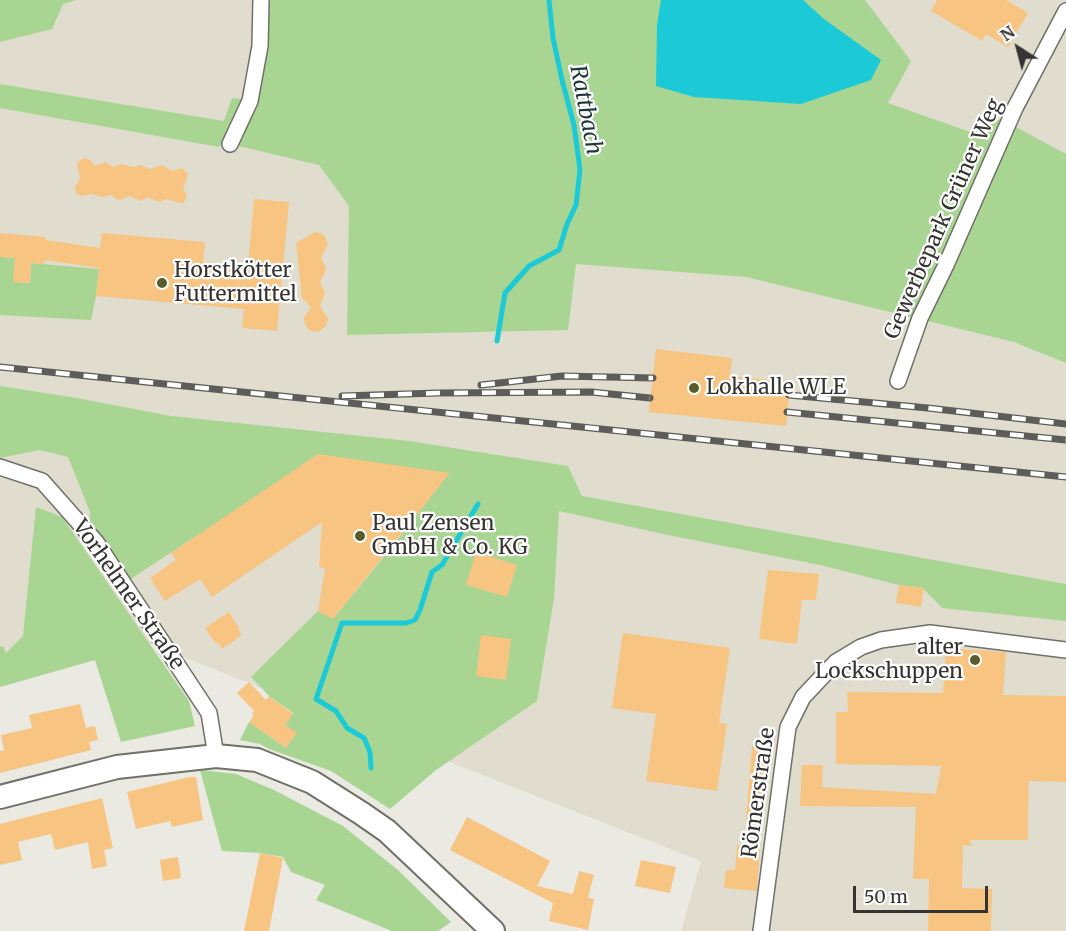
<!DOCTYPE html>
<html>
<head>
<meta charset="utf-8">
<style>
  body { margin:0 }
  #map { position:relative; width:1066px; height:931px; overflow:hidden; background:#eae9e2; font-family:Merriweather,serif }
  canvas { display:block }
  .north { position:absolute; left:988px; top:18px; width:60px; height:60px; -webkit-text-stroke:4px #fff; paint-order:stroke; rotate:324deg; font-size:16px; font-weight:700; line-height:24px; text-align:center; color:#353432 }
  .north::after { content:''; display:block; margin:auto; width:21px; height:27px; background:#353432; clip-path:polygon(50% 0,100% 100%,50% 72%,0 100%) }
  .scale { position:absolute; left:853px; top:886px; width:135px; height:27px; box-sizing:border-box; border:3px solid #353432; border-top:0; padding-left:8px; font-size:18px; line-height:21px; white-space:nowrap; color:#353432; -webkit-text-stroke:4px #fff; paint-order:stroke }
</style>
</head>
<body>
<div id="map">
<canvas width="1066" height="931"></canvas>
<div class="north">N</div>
<div class="scale">50 m</div>
</div>
<script>
const context = document.querySelector('canvas').getContext('2d');
context.lineJoin = 'round';
function paint(path, color) { context.fillStyle = color; context.fill(path, 'evenodd'); }
function stroke(path, color, width, dash) { context.strokeStyle = color; context.lineWidth = width; context.lineCap = dash ? 'butt' : 'round'; context.setLineDash(dash || []); context.stroke(path); }
function label(font, color, halo, rows, align = 'center') {
  context.font = font + ' Merriweather,serif'; context.lineWidth = 4.5; context.setLineDash([]); context.textBaseline = 'middle'; context.strokeStyle = halo; context.fillStyle = color; for (const [text, x, y, turn = 0] of rows) {
    context.save(); context.translate(x, y); context.rotate((+turn || 0) * Math.PI / 180); context.textAlign = isNaN(turn) ? turn : align; if (halo) context.strokeText(text, 0, 0); context.fillText(text, 0, 0); context.restore();
  }
}
paint(new Path2D(`
  M 0,0 L 1066,0 L 1066,931 L 681,931 L 701,861 L 150,644 L 0,687 L 0,395 L 159,414 L 77,398 L 0,391 ZM 208,420 L 410,441 L 515,457 Z`), '#e0ddce');
paint(new Path2D(`
  M 0,0 L 76,0 L 63,4 L 52,29 L 0,42 Z
  M 269,0 L 865,0 L 911,61 L 888,103 L 970,132 L 1001,119 L 1066,154 L 1066,363 L 1014,342 L 746,277 L 576,264 L 568,330 L 347,335 L 349,206 L 319,165 L 230,144 L 246,106 L 219,147 L 0,108 L 0,84 L 224,121 L 232,98 L 250,100 L 267,52 Z
  M 0,257 L 15,258 L 14,282 L 30,283 L 31,263 L 99,269 L 96,296 L 91,320 L 0,315 Z
  M 0,386 L 77,398 L 171,416 L 410,441 L 568,466 L 582,496 L 1066,584 L 1066,621 L 942,608 L 923,588 L 899,585 L 820,565 L 668,535 L 559,511 L 554,598 L 537,701 L 436,770 L 390,809 L 331,771 L 269,749 L 260,744 L 240,740 L 249,722 L 286,748 L 296,733 L 285,725 L 293,713 L 269,696 L 251,677 L 318,611 L 333,619 L 392,547 L 449,473 L 205,549 L 196,536 L 123,584 L 89,534 L 90,512 L 68,457 L 40,450 L 0,458 Z
  M 36,507 L 62,517 L 189,701 L 195,726 L 121,742 L 95,660 L 0,687 L 0,647 L 3,646 L 6,653 L 23,636 Z
  M 200,770 L 236,774 L 274,790 L 343,826 L 398,870 L 451,922 L 438,931 L 392,931 L 316,900 L 325,885 L 291,872 L 283,857 L 260,853 L 222,851 Z`), '#a8d592');
paint(new Path2D(`
  M 661,0 L 803,0 L 824,19 L 881,60 L 871,80 L 801,104 L 694,97 L 656,86 L 657,25 Z`), '#1bcad6');
stroke(new Path2D(`
  M 497,341 L 505,293 L 529,266 L 559,250 L 567,224 L 576,205 L 580,170 L 574,125 L 562,80 L 553,38 L 549,0
  M 371,768 L 370,752 L 364,738 L 347,728 L 336,711 L 316,699 L 342,623 L 406,623 L 415,620 L 420,610 L 432,572 L 442,565 L 478,504`), '#1bcad6', 5);
paint(new Path2D(`
  M 937,0 L 1006,0 L 1028,13 L 1008,47 L 986,34 L 982,41 L 931,11 Z
  M 85,158 L 90,160 L 95,166 L 106,162 L 113,167 L 121,164 L 133,167 L 140,165 L 150,169 L 162,165 L 172,171 L 182,168 L 188,174 L 183,189 L 187,195 L 184,203 L 179,203 L 167,199 L 159,202 L 148,197 L 141,201 L 129,196 L 121,200 L 116,199 L 112,195 L 101,197 L 92,194 L 81,196 L 76,193 L 75,188 L 80,178 L 77,164 L 80,160 Z
  M 254,199 L 289,202 L 277,331 L 242,328 L 244,309 L 96,296 L 99,268 L 45,260 L 44,264 L 31,263 L 30,283 L 13,282 L 15,258 L 0,257 L 0,233 L 46,237 L 46,240 L 100,248 L 102,233 L 205,242 L 203,262 L 248,266 Z
  M 315,232 L 323,234 L 325,237 L 328,244 L 321,258 L 326,268 L 325,272 L 320,282 L 325,293 L 320,306 L 328,319 L 326,326 L 320,331 L 316,332 L 309,330 L 305,324 L 304,318 L 311,307 L 302,298 L 296,243 Z
  M 656,349 L 732,358 L 730,376 L 790,382 L 786,426 L 649,412 Z
  M 318,454 L 450,473 L 333,619 L 318,611 L 325,568 L 319,567 L 322,522 L 212,597 L 200,579 L 165,601 L 150,578 L 176,560 L 171,553 Z
  M 476,552 L 517,565 L 507,597 L 466,585 Z
  M 768,570 L 819,574 L 816,600 L 802,600 L 797,644 L 759,639 Z
  M 899,585 L 924,588 L 921,607 L 896,603 Z
  M 229,612 L 239,628 L 238,629 L 242,635 L 222,649 L 218,642 L 216,644 L 205,628 Z
  M 623,633 L 730,648 L 719,723 L 727,724 L 717,791 L 646,781 L 656,714 L 612,708 Z
  M 481,635 L 511,639 L 506,680 L 476,676 Z
  M 946,648 L 1006,652 L 1003,695 L 1066,696 L 1066,782 L 1029,781 L 1028,806 L 1028,840 L 970,840 L 972,846 L 963,845 L 962,888 L 992,889 L 991,931 L 928,931 L 929,879 L 913,879 L 916,807 L 800,806 L 802,765 L 823,765 L 822,787 L 936,794 L 941,766 L 836,764 L 836,712 L 848,712 L 847,692 L 943,693 Z
  M 249,682 L 266,700 L 269,696 L 293,714 L 285,725 L 297,733 L 286,748 L 249,722 L 254,715 L 252,713 L 254,711 L 237,693 Z
  M 80,704 L 86,728 L 95,726 L 98,740 L 89,742 L 91,750 L 0,773 L 0,751 L 4,750 L 1,735 L 32,728 L 29,715 Z
  M 752,746 L 769,748 L 762,827 L 746,818 Z
  M 190,777 L 196,777 L 203,820 L 172,827 L 170,821 L 136,829 L 127,792 Z
  M 102,798 L 113,848 L 104,850 L 107,866 L 92,869 L 88,842 L 55,850 L 51,834 L 18,842 L 22,860 L 0,865 L 0,824 Z
  M 467,817 L 550,861 L 537,886 L 573,894 L 579,871 L 594,875 L 588,898 L 594,899 L 588,930 L 549,921 L 553,903 L 450,850 Z
  M 737,845 L 760,847 L 757,891 L 724,888 L 726,870 L 735,870 Z
  M 260,853 L 283,858 L 269,931 L 244,931 Z
  M 178,857 L 181,878 L 163,881 L 160,860 Z
  M 641,860 L 676,867 L 670,893 L 635,886 Z`), '#f7c482');
const street = new Path2D(`
  M 230,144 L 250,101 L 260,46 L 261,0
  M 898,381 L 920,318 L 946,265 L 1015,108 L 1066,11
  M 0,467 L 42,481 L 96,542 L 209,713 L 216,756
  M 761,931 L 788,727 L 803,697 L 836,662 L 861,647 L 881,640 L 930,633 L 1066,650`);
const secondary = new Path2D(`
  M 0,797 L 117,767 L 216,756 L 257,760 L 312,782 L 361,813 L 387,831 L 493,931`);
stroke(street, '#706f68', 18);
stroke(secondary, '#706f68', 26);
stroke(street, '#fff', 15);
stroke(secondary, '#fff', 22);
const rail = new Path2D(`
  M 0,367 L 1066,477
  M 481,385 L 562,376 L 653,378
  M 789,395 L 928,408 L 1066,424
  M 342,396 L 438,393 L 591,392 L 650,398
  M 787,412 L 1066,440`);
stroke(rail, '#5d5c59', 7);
stroke(rail, '#fff', 4.5, [14]);
for (const [x, y, r, color] of [
  [162,283,6,"#595c29"],
  [694,388,6,"#595c29"],
  [360,536,6,"#595c29"],
  [975,660,6,"#595c29"]
]) { const dot = new Path2D(); dot.arc(x, y, r, 0, 2 * Math.PI); context.fillStyle = color; context.fill(dot); stroke(dot, '#fff', 2); }
label('21px', '#353432', '#fff', [
  ["Gewerbepark Grüner Weg",944,219,-66],
  ["Vorhelmer Straße",128,595,55],
  ["Römerstraße",759,793,-82]
]);
label('21px', '#353432', '#fff', [
  ["Horstkötter",174,271],
  ["Futtermittel",174,295],
  ["Lokhalle WLE",706,388],
  ["Paul Zensen",372,524],
  ["GmbH & Co. KG",372,548],
  ["alter",963,648,"right"],
  ["Lockschuppen",963,672,"right"]
], 'left');
label('italic 22px', '#1e373a', '#fff', [
  ["Rattbach",585,110,79]
]);
</script>
</body>
</html>
